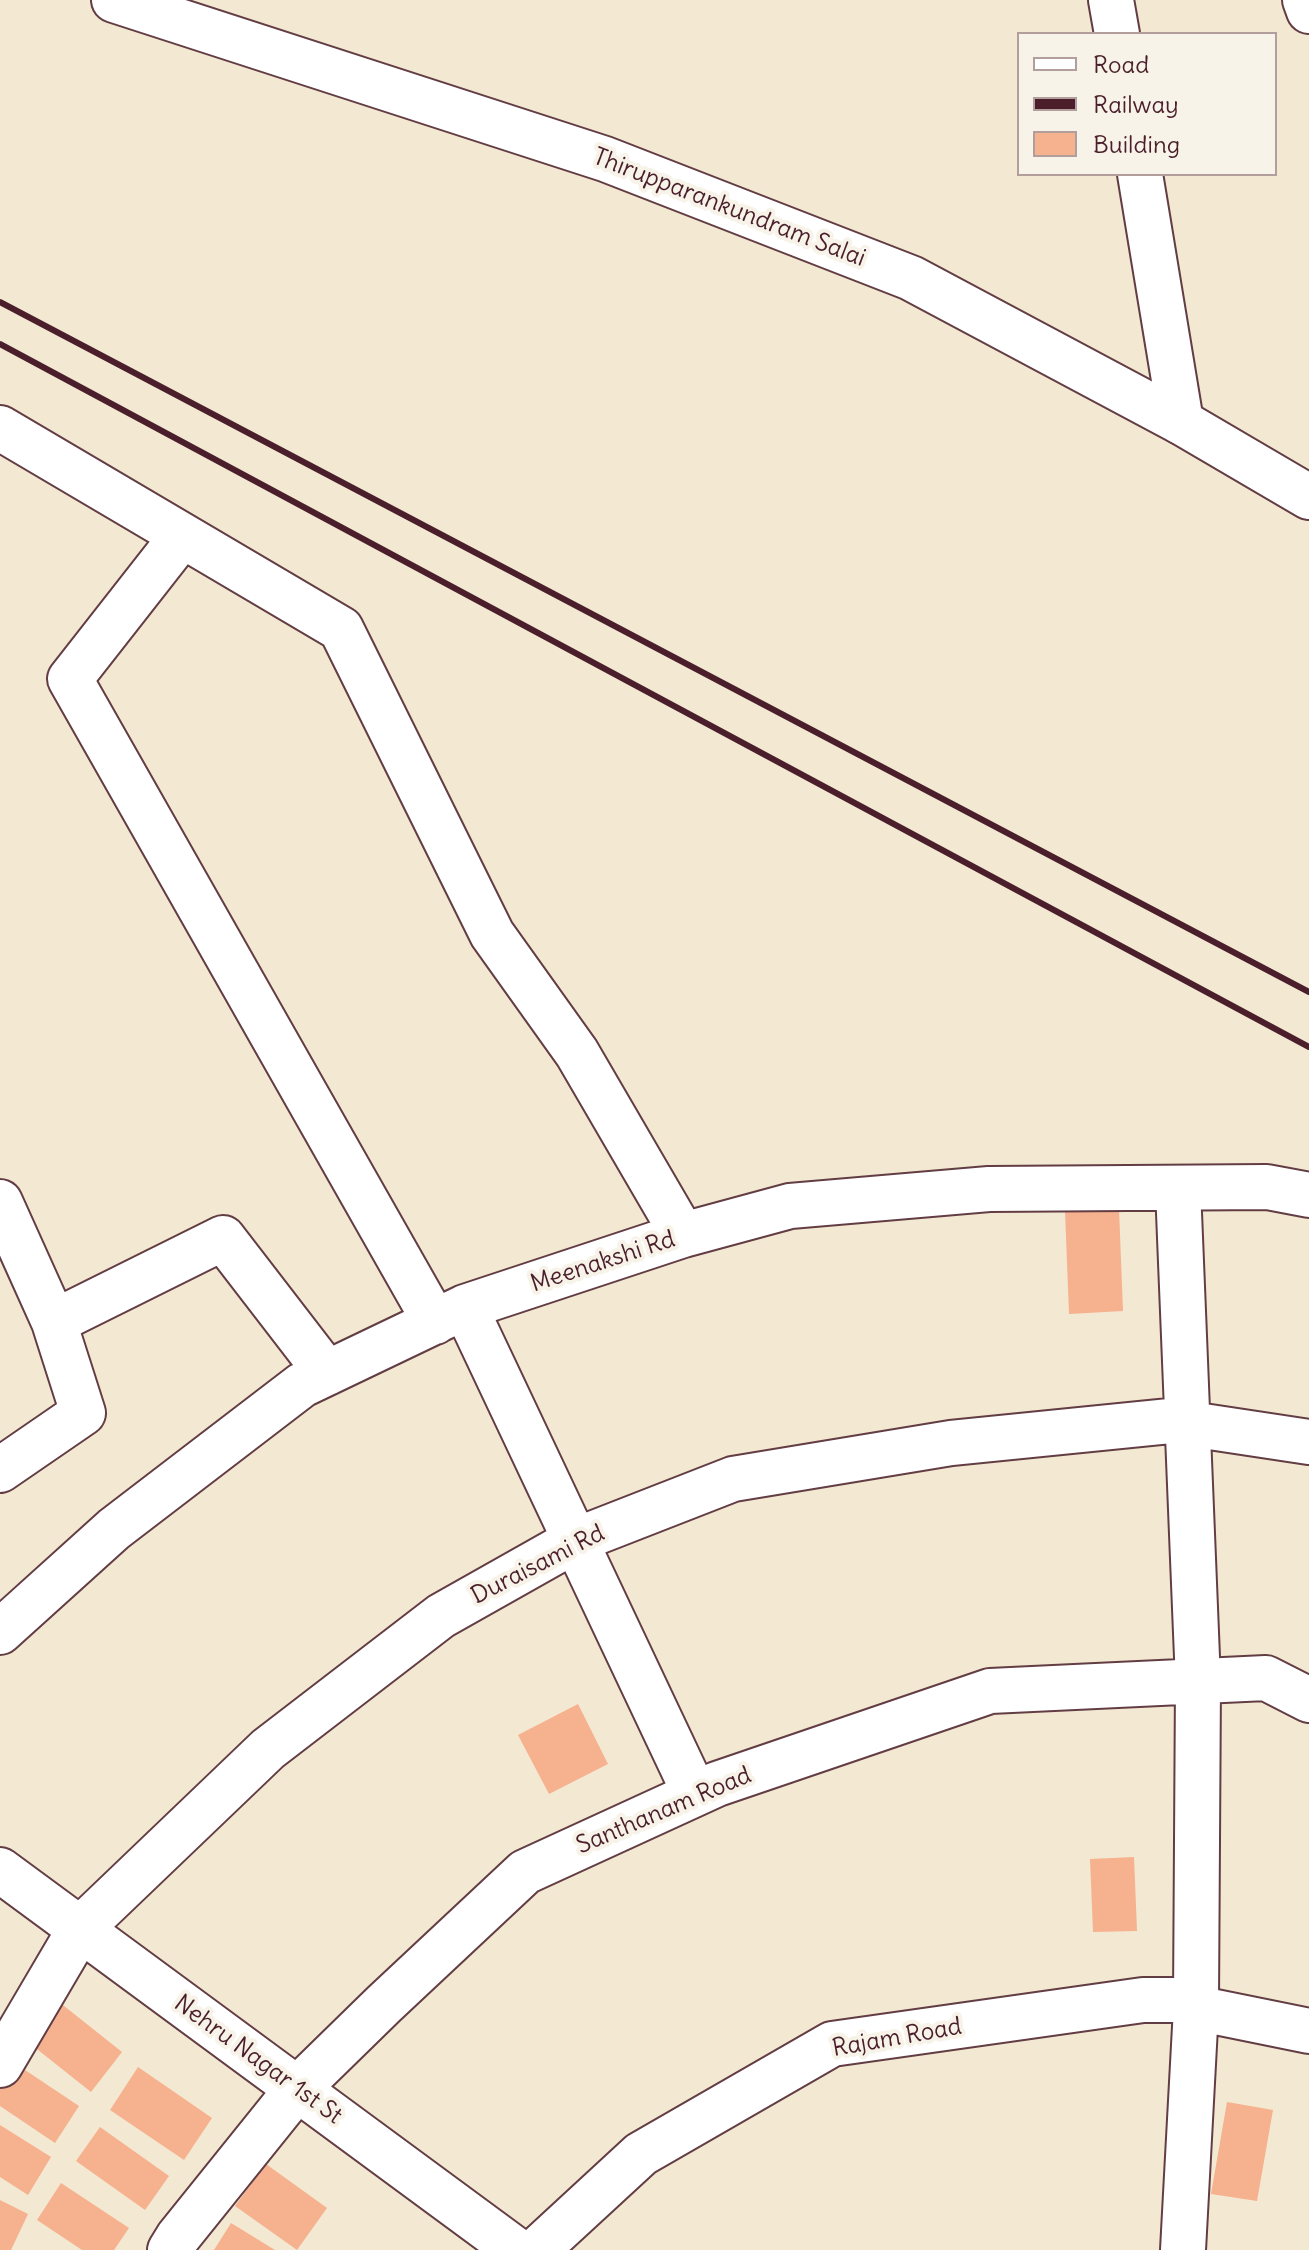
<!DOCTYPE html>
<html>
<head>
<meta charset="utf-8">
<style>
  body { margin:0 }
  #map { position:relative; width:1309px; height:2250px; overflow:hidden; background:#f3e8d2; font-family:Delius,sans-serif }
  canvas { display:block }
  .legend { position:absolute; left:1017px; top:32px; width:260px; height:144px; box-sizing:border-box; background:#f7f3e8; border:2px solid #b29e9c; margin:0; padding:10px 14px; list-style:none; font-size:24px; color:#4a1f2b }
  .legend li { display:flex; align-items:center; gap:16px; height:40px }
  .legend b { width:40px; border:2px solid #b29e9c }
</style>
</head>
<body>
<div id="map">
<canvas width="1309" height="2250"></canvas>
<ul class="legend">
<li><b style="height:10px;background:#fff"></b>Road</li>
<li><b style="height:10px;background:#4a1f2b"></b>Railway</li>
<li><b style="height:22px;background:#f6b18f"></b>Building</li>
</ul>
</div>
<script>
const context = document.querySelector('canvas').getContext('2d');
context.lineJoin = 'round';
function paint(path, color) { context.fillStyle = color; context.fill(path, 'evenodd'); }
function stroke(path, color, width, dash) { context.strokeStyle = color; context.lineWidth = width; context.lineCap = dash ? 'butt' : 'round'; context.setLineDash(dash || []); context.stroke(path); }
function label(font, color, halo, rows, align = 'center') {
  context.font = font + ' Delius,sans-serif'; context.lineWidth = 8; context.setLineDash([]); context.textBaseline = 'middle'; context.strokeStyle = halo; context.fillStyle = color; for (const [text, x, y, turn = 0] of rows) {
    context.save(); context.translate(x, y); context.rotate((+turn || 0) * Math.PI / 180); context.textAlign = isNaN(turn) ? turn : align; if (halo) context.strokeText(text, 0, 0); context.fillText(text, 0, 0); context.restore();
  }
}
paint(new Path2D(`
  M 1119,1209 L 1123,1311 L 1069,1314 L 1065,1211 Z
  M 578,1704 L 608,1764 L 549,1794 L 518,1735 Z
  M 1134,1857 L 1137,1931 L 1093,1932 L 1090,1859 Z
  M 54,1998 L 122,2052 L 91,2092 L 23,2038 Z
  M 16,2064 L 79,2106 L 55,2143 L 0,2106 L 0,2088 Z
  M 138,2067 L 212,2118 L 184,2160 L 110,2110 Z
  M 1227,2102 L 1273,2110 L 1257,2201 L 1211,2194 Z
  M 0,2125 L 51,2157 L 28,2195 L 0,2177 Z
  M 100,2127 L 169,2176 L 145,2210 L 76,2161 Z
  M 266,2164 L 327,2208 L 297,2250 L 235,2206 Z
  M 61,2183 L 129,2228 L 114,2250 L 82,2250 L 37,2220 Z
  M 0,2200 L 28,2214 L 11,2250 L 0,2250 Z
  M 231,2223 L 275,2250 L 214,2250 Z`), '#f6b18f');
const minor = new Path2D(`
  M 1111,0 L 1117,34
  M 1305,0 L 1309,11
  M 1140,174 L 1181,422
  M 0,428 L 341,629 L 492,934 L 577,1053 L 683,1235
  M 182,536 L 70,679 L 435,1322
  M 1178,1188 L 1198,1682 L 1196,2000
  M 0,1202 L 54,1322 L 223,1238 L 327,1373
  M 465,1307 L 695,1794
  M 0,1470 L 83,1413 L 54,1322
  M 0,1632 L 114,1529 L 302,1385 L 465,1307 L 683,1235 L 790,1206 L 989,1189 L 1267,1187 L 1309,1195
  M 0,1870 L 516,2250
  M 0,2065 L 80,1929 L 268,1749 L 441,1616 L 574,1541 L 733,1479 L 951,1443 L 1170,1421 L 1309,1442
  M 170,2250 L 178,2237 L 297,2089 L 384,2004 L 525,1872 L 717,1784 L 990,1691 L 1266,1678 L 1309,1700
  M 537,2250 L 641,2154 L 832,2044 L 1143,2000 L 1196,2000 L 1196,2008 L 1309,2031
  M 1183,2250 L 1196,2008`);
const major = new Path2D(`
  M 114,0 L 605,159 L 911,278 L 1181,422 L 1309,497`);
stroke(minor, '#633d44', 48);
stroke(major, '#633d44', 48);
stroke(minor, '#fff', 44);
stroke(major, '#fff', 44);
stroke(new Path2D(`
  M 0,302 L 1309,992
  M 0,344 L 1309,1047`), '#4a1f2b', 6);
label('24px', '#4a1f2b', '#f7f3e8', [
  ["Thirupparankundram Salai",729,208,21],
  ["Meenakshi Rd",603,1262,-18],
  ["Duraisami Rd",538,1565,-27],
  ["Santhanam Road",664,1811,-23],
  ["Rajam Road",897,2038,-10],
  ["Nehru Nagar 1st St",258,2060,36]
]);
</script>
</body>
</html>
